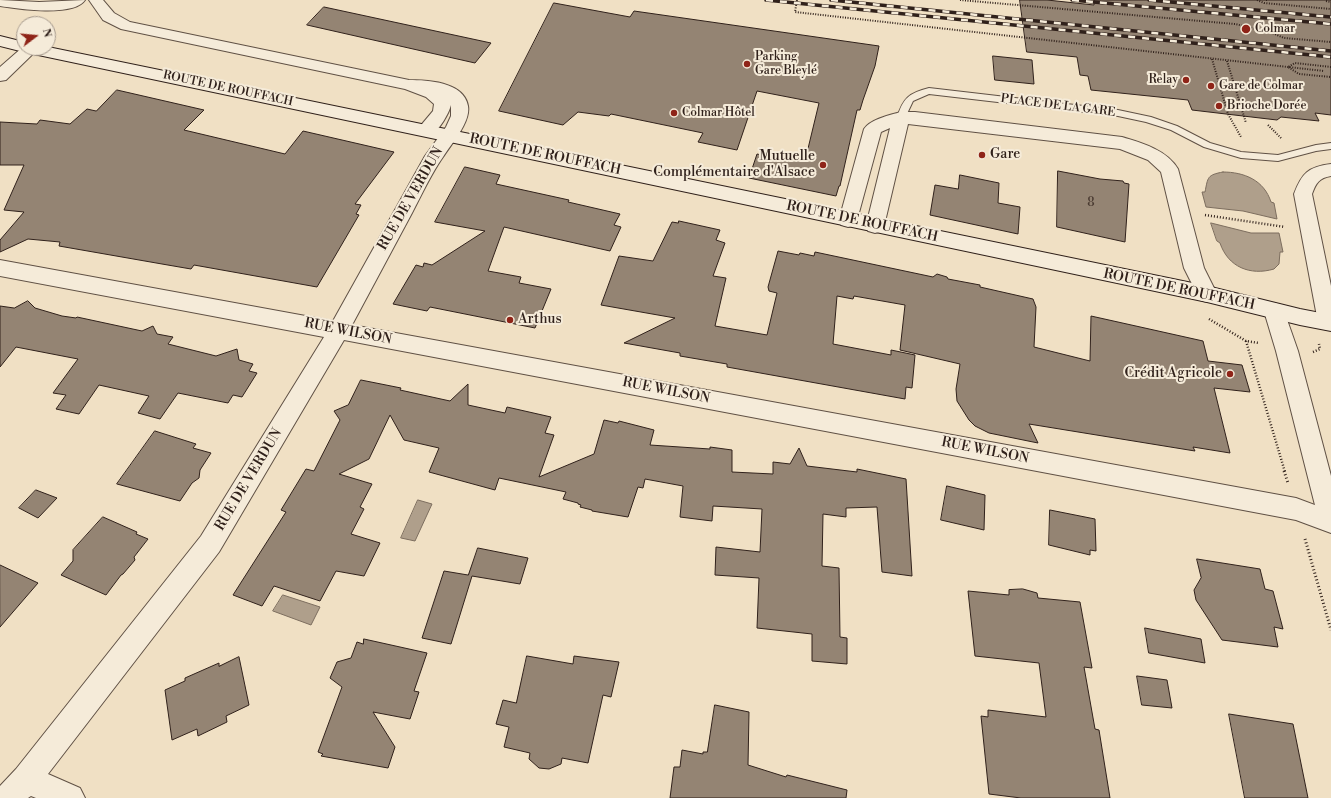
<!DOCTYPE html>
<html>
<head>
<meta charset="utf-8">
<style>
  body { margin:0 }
  #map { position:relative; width:1331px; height:798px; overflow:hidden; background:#f0e0c4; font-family:"Libre Bodoni",serif }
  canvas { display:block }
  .north { position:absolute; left:16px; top:16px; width:40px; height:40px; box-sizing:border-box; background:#f5ebd9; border:1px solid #a69a8d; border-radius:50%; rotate:74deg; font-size:11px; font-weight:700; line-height:16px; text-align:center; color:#30211b }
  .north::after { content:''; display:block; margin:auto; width:14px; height:18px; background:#8f2418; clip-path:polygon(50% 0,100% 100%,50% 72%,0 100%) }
</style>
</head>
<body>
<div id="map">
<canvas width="1331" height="798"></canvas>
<div class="north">N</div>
</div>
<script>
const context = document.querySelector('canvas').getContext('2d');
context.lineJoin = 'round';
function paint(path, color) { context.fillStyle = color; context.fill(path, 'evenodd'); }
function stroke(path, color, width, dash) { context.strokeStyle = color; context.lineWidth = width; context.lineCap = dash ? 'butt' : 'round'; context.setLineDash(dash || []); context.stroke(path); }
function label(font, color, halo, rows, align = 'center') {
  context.font = font + ' "Libre Bodoni",serif'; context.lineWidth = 4; context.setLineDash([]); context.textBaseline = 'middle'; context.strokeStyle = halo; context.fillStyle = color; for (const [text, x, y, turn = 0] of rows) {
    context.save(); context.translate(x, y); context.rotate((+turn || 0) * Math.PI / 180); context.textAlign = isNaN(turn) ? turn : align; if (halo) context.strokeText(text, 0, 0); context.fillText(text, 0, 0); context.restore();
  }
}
const water = new Path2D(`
  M 1223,172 C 1244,172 1264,180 1271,202 L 1274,203 L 1277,219 L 1243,211 L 1206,207 L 1202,192 L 1205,192 C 1208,177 1207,175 1223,172 Z
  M 1211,223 L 1251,233 L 1279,233 L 1283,252 L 1280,252 L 1279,264 L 1274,269 C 1250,276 1228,267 1220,243 L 1217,241 Z
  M 418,500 L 432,504 L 415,541 L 401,538 Z
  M 283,595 L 320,607 L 311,625 L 273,611 Z`);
paint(water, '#af9f8b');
stroke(water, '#7c6d5e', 1);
const building = new Path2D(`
  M 1020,0 L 1047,0 L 1094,5 L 1094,0 L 1331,0 L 1331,115 L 1315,113 L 1319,121 L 1281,117 L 1277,120 L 1192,110 L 1188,100 L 1091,90 L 1088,76 L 1080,75 L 1077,57 L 1027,52 Z
  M 554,3 L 630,17 L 634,11 L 879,46 L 875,66 L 863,100 L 860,110 L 857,110 L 840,186 L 839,186 L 836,196 L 749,178 L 757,154 L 789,161 L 790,158 L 805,161 L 819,103 L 757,91 L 737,150 L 698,142 L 703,133 L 611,114 L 609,116 L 578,112 L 563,125 L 499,111 Z
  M 324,7 L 389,21 L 491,43 L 475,63 L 307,25 Z
  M 993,56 L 1032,60 L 1034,84 L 995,80 Z
  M 117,90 L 204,110 L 184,130 L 285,154 L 303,131 L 394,152 L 355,204 L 361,205 L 356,214 L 359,215 L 317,287 L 194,265 L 191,269 L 162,264 L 59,246 L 60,242 L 28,239 L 0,252 L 0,240 L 24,212 L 4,210 L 24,165 L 0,165 L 0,122 L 37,124 L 40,120 L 70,124 L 87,109 L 96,111 Z
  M 465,167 L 500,175 L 496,184 L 569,200 L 568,202 L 620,214 L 614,225 L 621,227 L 610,251 L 504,227 L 488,271 L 521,277 L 519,283 L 551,289 L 535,328 L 430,307 L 427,311 L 393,304 L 416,265 L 423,267 L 424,263 L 432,265 L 485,231 L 435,222 Z
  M 1058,171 L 1100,179 L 1123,181 L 1124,183 L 1129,184 L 1125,242 L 1057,227 Z
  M 960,175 L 999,183 L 998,203 L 1020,207 L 1018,234 L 930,215 L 935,185 L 958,189 Z
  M 679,221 L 720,230 L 716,240 L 725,243 L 713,276 L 726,278 L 715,326 L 767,335 L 777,293 L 769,291 L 768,287 L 778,251 L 799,255 L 800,253 L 814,256 L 815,252 L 933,277 L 937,274 L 947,277 L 948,279 L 980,285 L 980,287 L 1033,299 L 1036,307 L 1034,347 L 1090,361 L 1091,316 L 1203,341 L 1208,361 L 1242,365 L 1250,392 L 1214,388 L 1230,453 L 1193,447 L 1195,451 L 1029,424 L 1038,443 L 989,433 L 975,426 L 969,420 L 957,401 L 956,389 L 960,364 L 900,350 L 905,305 L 854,296 L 853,299 L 837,296 L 833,344 L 891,355 L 891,350 L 915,355 L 912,388 L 906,387 L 905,399 L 727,367 L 727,364 L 680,356 L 680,353 L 624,343 L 675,318 L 601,305 L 619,256 L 653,261 L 672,222 L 678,223 Z
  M 28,301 L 35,308 L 62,316 L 76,318 L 77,317 L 142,331 L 153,326 L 157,334 L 173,337 L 168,344 L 216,356 L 237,349 L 239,360 L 253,364 L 249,371 L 257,373 L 242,397 L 233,395 L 228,403 L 178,393 L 160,419 L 138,413 L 149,396 L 99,385 L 79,414 L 56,409 L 66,395 L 53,393 L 78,359 L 16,347 L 0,367 L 0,306 L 14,308 Z
  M 361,380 L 401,388 L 400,390 L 450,401 L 468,384 L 468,405 L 505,413 L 507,407 L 551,417 L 545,433 L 554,435 L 539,477 L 594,454 L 604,420 L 618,423 L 619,421 L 654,430 L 650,445 L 710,449 L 710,447 L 732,450 L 732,472 L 773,474 L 773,462 L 790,464 L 799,448 L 807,466 L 857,472 L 857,469 L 906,479 L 912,576 L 882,572 L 877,507 L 846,508 L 846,517 L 823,514 L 822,566 L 839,568 L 840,637 L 847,638 L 847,664 L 812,661 L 812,634 L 757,628 L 759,578 L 715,575 L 716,547 L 760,552 L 762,509 L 713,506 L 712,521 L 680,517 L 683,486 L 645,479 L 643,488 L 638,487 L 628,517 L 592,511 L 592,510 L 580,507 L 581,505 L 578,504 L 578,503 L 563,499 L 566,492 L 499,478 L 495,490 L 429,472 L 439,448 L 404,440 L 390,415 L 369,459 L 339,474 L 372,484 L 360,507 L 364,509 L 351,534 L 380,543 L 364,576 L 336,571 L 320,601 L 274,586 L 262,606 L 233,595 L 286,512 L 281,510 L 306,469 L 314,471 L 340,420 L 334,411 L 348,405 Z
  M 155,431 L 196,444 L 193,448 L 211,453 L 200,470 L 199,478 L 192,483 L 180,501 L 117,484 Z
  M 947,486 L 985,495 L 984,530 L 941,520 Z
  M 36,490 L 57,498 L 38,518 L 19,508 Z
  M 1050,510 L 1095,519 L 1096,551 L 1090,550 L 1090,555 L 1049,545 Z
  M 103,517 L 137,532 L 136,534 L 148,539 L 134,557 L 135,560 L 123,574 L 121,575 L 106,595 L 61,575 L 73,561 L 73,550 Z
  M 478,548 L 528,558 L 520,584 L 472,576 L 451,644 L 422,638 L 444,571 L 468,575 Z
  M 1197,559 L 1260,569 L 1265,589 L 1273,591 L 1283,629 L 1274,627 L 1278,647 L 1222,640 L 1196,600 L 1194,590 L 1201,578 Z
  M 0,565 L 38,583 L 0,627 Z
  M 1023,589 L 1037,593 L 1038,598 L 1080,602 L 1092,668 L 1084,667 L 1095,729 L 1099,730 L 1110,798 L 1021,798 L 989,794 L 981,716 L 988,717 L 988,710 L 1046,717 L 1039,663 L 975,656 L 968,591 L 1009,595 L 1009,590 Z
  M 1145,628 L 1201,639 L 1205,663 L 1149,653 Z
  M 364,639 L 427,653 L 414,691 L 419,692 L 410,719 L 373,712 L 395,747 L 388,768 L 321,756 L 323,754 L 318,752 L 342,687 L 330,678 L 337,662 L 351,658 L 357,642 L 363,644 Z
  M 527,656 L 573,664 L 574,656 L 619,662 L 611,697 L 603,695 L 588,763 L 562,758 L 561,764 L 549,769 L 539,768 L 529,759 L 530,753 L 504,747 L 509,727 L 496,724 L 503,700 L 516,703 Z
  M 239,657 L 249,705 L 226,716 L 227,722 L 198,736 L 197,729 L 172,740 L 165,690 L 185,681 L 185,678 L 219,663 L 219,666 Z
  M 1137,676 L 1167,680 L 1172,708 L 1142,705 Z
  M 715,705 L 749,712 L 748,765 L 786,777 L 787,775 L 847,790 L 846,798 L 670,798 L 674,767 L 680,767 L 682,750 L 703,754 L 703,752 L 707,752 Z
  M 1229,714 L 1293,724 L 1308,798 L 1245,798 Z`);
paint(building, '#948473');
stroke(building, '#30211b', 1);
const service = new Path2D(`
  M 929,88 L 1118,110 L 1151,117 L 1177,126 L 1210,143 L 1241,152 L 1278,155 L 1316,145 L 1331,143 L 1331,149 L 1316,151 L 1278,161 L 1241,158 L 1204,147 L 1171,130 L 1146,122 L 1118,116 L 929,94 L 913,101 L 904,120 L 898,120 L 897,118 C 903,98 909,93 929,88 Z`);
const minor = new Path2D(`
  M 0,0 L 39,2 L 85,0 C 74,17 18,9 0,6 Z
  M 89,0 L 103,0 L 114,13 L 130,22 L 409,80 C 428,80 464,82 468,106 C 471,122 451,144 443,157 C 431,174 422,194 412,213 C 392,250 372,288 352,325 L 1296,498 L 1331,511 L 1331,533 L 1296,520 L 344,340 L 219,552 L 48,774 L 80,788 L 85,798 L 36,798 L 31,796 L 28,798 L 0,798 L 0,786 L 16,769 L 201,536 L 324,337 L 0,276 L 0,260 L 333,321 L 425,156 L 446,127 L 451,116 L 451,105 C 449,113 440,129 432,134 C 428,137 424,135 420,134 L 417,130 L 433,111 L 434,104 L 426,97 L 405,89 L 121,29 L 103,20 Z
  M 24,46 L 24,48 L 39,48 L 6,80 L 0,81 L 0,67 Z
  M 901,112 L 915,112 L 1122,137 C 1142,143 1167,150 1178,169 L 1204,268 L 1217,294 L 1214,300 L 1207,302 L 1200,300 L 1184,268 L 1161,172 L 1148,160 L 1120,149 L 908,124 L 884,226 L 882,231 L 875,233 L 868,231 L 866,226 L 890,128 L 881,132 L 857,220 L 855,225 L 848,227 L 841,225 L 839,220 L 864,129 C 871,119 890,115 901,112 Z
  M 1331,164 L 1331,176 C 1319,178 1316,183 1312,194 L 1331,286 L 1331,329 L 1328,330 L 1321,328 L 1318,322 L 1294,194 C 1302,173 1308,167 1331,164 Z`);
const tertiary = new Path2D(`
  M 1274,303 L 1281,305 L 1284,311 L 1298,351 L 1331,476 L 1331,532 L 1322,529 L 1319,521 L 1276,351 L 1264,311 L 1267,305 Z`);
const secondary = new Path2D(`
  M 0,36 L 24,42 L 24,48 L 48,48 L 48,47 L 1207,286 L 1300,309 L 1331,315 L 1331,331 L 1300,325 L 1207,302 L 24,52 L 0,46 Z`);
stroke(service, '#605145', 2);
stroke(minor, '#605145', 2);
stroke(tertiary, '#605145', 2);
stroke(secondary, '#30211b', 2);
stroke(new Path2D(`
  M 797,0 L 795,12 L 1324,71
  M 960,0 L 1235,24 L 1270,32 L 1284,38 L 1331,42
  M 1257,0 L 1264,3 L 1331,9
  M 1266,0 L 1268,0
  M 1326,1 L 1331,2
  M 1273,32 L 1282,33
  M 1212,59 L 1228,114 L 1241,137
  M 1227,61 L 1246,123
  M 1331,67 L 1295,63 L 1288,67 L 1299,74 L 1331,77
  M 1268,125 L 1282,139`), '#30211b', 2, [1, 1.5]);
stroke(new Path2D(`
  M 1205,215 L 1285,227
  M 1209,319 L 1246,341 L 1259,343
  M 1246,341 L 1285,472
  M 1313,352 L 1320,349 L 1319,344`), '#30211b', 2.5, [1, 2]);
stroke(new Path2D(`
  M 1284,471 L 1288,483
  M 1305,539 L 1331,630`), '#30211b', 3, [1, 2.5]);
paint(service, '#f5ebd9');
paint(minor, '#f5ebd9');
paint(tertiary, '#f5ebd9');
paint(secondary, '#f5ebd9');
const rail = new Path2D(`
  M 766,0 L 1331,57
  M 831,0 L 1331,51
  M 1072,0 L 1331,24
  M 1149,0 L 1331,17`);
stroke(rail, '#30211b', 3.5);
stroke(rail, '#f5ebd9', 2.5, [7]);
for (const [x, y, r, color] of [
  [1246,29,5,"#8f2418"],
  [747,64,4,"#8f2418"],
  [1186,80,4,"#8f2418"],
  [1211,86,4,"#8f2418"],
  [1219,106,4,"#8f2418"],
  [674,113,4,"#8f2418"],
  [982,155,4,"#8f2418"],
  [823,165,4,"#8f2418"],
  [510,320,4,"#8f2418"],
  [1230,374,4,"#8f2418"]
]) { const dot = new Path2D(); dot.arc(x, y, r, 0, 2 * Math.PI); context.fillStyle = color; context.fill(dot); stroke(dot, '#f5ebd9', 1.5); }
label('12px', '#30211b', '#f5ebd9', [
  ["Colmar",1255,29],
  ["Parking",755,57],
  ["Gare Bleylé",755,71],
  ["Relay",1178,80,"right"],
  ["Gare de Colmar",1219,86],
  ["Brioche Dorée",1227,106],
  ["Colmar Hôtel",682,113]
], 'left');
label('12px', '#30211b', '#f5ebd9', [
  ["ROUTE DE ROUFFACH",228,89,12],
  ["PLACE DE LA GARE",1058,106,7]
]);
label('12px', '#493a31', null, [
  ["8",1091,203]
]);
label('14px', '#30211b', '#f5ebd9', [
  ["ROUTE DE ROUFFACH",545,155,12],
  ["RUE DE VERDUN",411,199,-60],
  ["ROUTE DE ROUFFACH",862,222,12],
  ["ROUTE DE ROUFFACH",1179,290,12],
  ["RUE WILSON",348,332,11],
  ["RUE WILSON",666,391,11],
  ["RUE WILSON",985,451,11],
  ["RUE DE VERDUN",249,480,-59]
]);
label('14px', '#30211b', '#f5ebd9', [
  ["Gare",990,155],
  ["Mutuelle",815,157,"right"],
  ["Complémentaire d'Alsace",815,173,"right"],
  ["Arthus",518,320],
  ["Crédit Agricole",1222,374,"right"]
], 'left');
</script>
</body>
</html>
